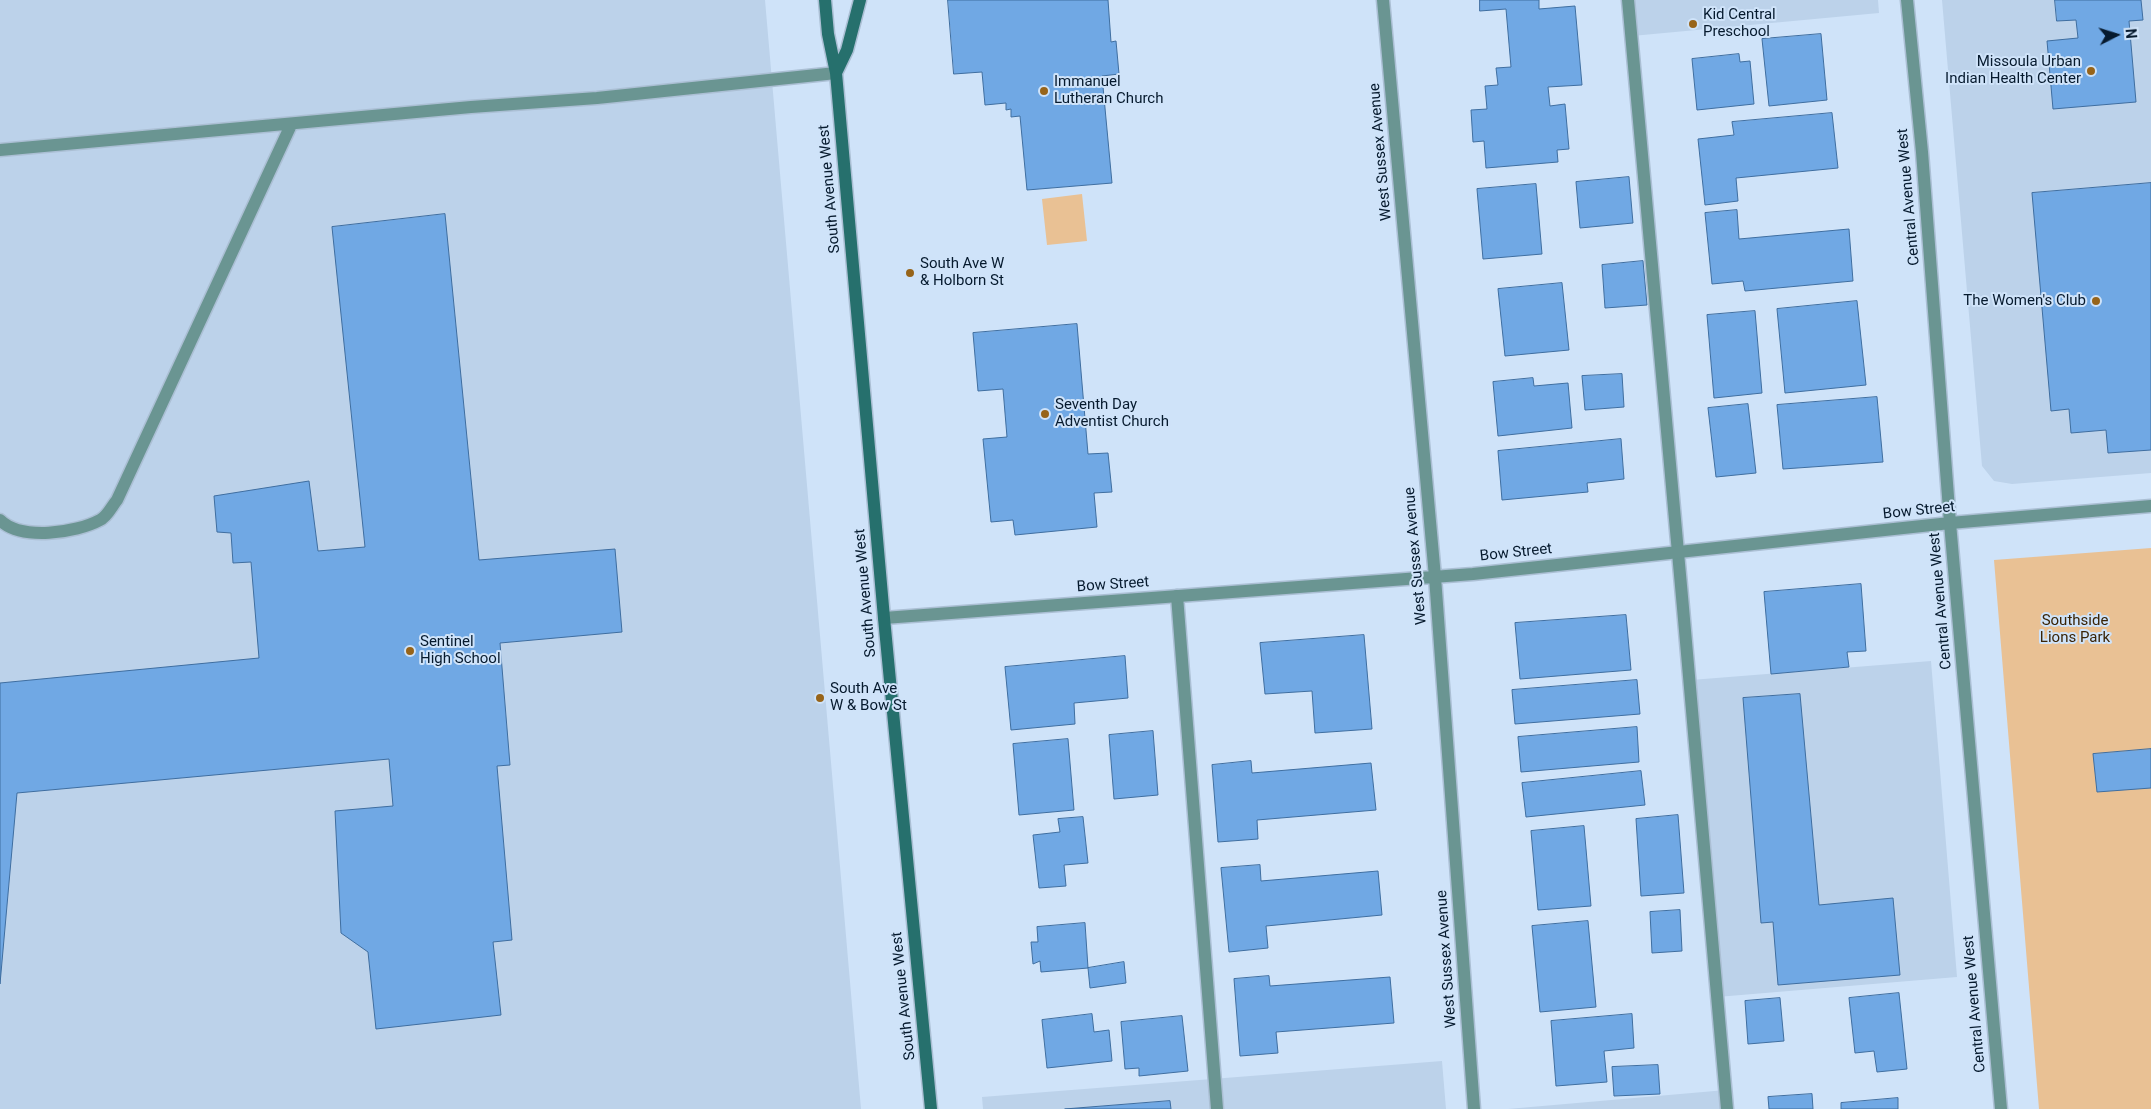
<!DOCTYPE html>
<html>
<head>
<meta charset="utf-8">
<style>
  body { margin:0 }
  #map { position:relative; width:2151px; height:1109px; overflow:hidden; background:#cfe3f9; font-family:Roboto,sans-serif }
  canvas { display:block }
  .north { position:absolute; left:2091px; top:10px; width:50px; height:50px; -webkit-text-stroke:4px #cfe3f9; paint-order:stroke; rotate:85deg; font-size:14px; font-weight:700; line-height:20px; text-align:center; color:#061a2e }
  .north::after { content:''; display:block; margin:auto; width:18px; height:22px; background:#061a2e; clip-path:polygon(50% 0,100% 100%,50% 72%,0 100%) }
</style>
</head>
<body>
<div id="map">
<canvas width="2151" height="1109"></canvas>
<div class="north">N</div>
</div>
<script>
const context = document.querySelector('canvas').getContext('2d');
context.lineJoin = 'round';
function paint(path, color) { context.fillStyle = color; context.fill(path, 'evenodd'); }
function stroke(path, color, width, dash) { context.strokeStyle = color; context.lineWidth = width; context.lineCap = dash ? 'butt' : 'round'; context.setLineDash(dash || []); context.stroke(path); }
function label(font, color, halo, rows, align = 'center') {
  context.font = font + ' Roboto,sans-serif'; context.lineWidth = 4; context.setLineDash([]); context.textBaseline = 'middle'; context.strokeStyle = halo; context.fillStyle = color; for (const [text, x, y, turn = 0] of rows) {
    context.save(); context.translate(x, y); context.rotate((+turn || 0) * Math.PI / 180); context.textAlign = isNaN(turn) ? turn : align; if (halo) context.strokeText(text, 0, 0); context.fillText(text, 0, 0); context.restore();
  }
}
paint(new Path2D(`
  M 0,0 L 765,0 L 861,1109 L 0,1109 Z
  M 1628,0 L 1878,0 L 1879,13 L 1632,36 Z
  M 1942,0 L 2151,0 L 2151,473 L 2012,484 L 1994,481 L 1982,466 Z
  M 1931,661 L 1957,977 L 1717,997 L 1691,680 Z
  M 1442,1061 L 1446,1109 L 983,1109 L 982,1097 Z
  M 1726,1090 L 1727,1109 L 1508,1109 Z`), '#bcd2ea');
paint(new Path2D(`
  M 1082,194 L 1087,241 L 1047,245 L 1042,199 Z
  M 2151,548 L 2151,1109 L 2039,1109 L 1994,560 Z`), '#e9c194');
const building = new Path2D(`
  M 948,0 L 1108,0 L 1111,42 L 1116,41 L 1119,74 L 1102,76 L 1112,183 L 1027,190 L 1020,116 L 1011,117 L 1011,109 L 1006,110 L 1006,103 L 985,105 L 982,72 L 954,74 Z
  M 1480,0 L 1539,0 L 1539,9 L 1575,6 L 1582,85 L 1548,87 L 1550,106 L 1565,104 L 1569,149 L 1557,150 L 1558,162 L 1486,168 L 1484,141 L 1473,142 L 1471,110 L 1487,109 L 1485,86 L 1498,85 L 1496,68 L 1511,67 L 1506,9 L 1480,11 Z
  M 2055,0 L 2141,0 L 2143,20 L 2129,21 L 2136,102 L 2053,109 L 2047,41 L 2078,38 L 2076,20 L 2057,21 Z
  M 1821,34 L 1827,100 L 1769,106 L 1762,39 Z
  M 1739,54 L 1740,62 L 1750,61 L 1754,104 L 1697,110 L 1692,59 Z
  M 1832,113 L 1838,168 L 1736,178 L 1738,201 L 1705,205 L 1698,139 L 1734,135 L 1732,122 Z
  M 1629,177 L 1633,223 L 1580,228 L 1576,182 Z
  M 2151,183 L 2151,450 L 2108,453 L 2106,430 L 2071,433 L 2069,409 L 2051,411 L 2032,193 Z
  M 1536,184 L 1542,254 L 1483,259 L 1477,189 Z
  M 1737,210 L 1739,239 L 1849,229 L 1853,281 L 1745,291 L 1743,281 L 1712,284 L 1705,213 Z
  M 445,214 L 479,560 L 615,549 L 622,632 L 500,643 L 510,765 L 497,766 L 512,940 L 493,942 L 501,1015 L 376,1029 L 368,952 L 341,933 L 335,811 L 393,806 L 389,759 L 17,793 L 0,984 L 0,683 L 259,658 L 251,562 L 233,563 L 231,533 L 217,532 L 214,496 L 309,481 L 318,551 L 365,547 L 332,227 Z
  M 1643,261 L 1647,305 L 1605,308 L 1602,265 Z
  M 1562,283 L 1569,350 L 1505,356 L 1498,289 Z
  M 1857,301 L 1866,385 L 1785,393 L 1777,309 Z
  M 1755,311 L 1762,393 L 1714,398 L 1707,315 Z
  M 1077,324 L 1088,454 L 1108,453 L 1112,492 L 1094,493 L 1097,527 L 1015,535 L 1013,520 L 991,522 L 983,439 L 1007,437 L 1003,389 L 978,391 L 973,333 Z
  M 1622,374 L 1624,407 L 1585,410 L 1582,376 Z
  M 1533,378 L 1534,386 L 1568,383 L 1572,428 L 1498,436 L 1493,382 Z
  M 1877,397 L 1883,462 L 1783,469 L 1777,405 Z
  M 1748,404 L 1756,473 L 1716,477 L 1708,408 Z
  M 1621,439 L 1624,479 L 1587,483 L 1588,492 L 1502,500 L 1498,451 Z
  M 1861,584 L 1866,651 L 1847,652 L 1849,667 L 1771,674 L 1764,592 Z
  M 1626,615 L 1631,670 L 1520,679 L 1515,623 Z
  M 1364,635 L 1372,729 L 1315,733 L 1312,691 L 1265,694 L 1260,643 Z
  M 1125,656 L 1128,698 L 1074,703 L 1075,724 L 1011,730 L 1005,667 Z
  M 1637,680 L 1640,714 L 1515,724 L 1512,690 Z
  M 1800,694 L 1819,905 L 1893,898 L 1900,975 L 1778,985 L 1773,922 L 1761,923 L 1743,698 Z
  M 1637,727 L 1639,762 L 1521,772 L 1518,737 Z
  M 1153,731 L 1158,795 L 1114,799 L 1109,735 Z
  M 1068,739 L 1074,810 L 1019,815 L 1013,744 Z
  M 2151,749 L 2151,788 L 2097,792 L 2093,754 Z
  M 1251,761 L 1252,773 L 1371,763 L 1376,810 L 1257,820 L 1258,839 L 1218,842 L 1212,765 Z
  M 1641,771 L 1645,805 L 1526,817 L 1522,783 Z
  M 1678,815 L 1684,893 L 1641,896 L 1636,819 Z
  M 1083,817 L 1088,863 L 1064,865 L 1066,886 L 1039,888 L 1033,835 L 1060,832 L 1058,819 Z
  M 1584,826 L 1591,906 L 1538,910 L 1531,831 Z
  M 1260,865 L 1261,881 L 1378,871 L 1382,915 L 1266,926 L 1268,948 L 1229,952 L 1221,868 Z
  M 1680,910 L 1682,951 L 1652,953 L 1650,912 Z
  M 1588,921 L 1596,1007 L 1540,1012 L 1532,926 Z
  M 1085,923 L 1088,968 L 1041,972 L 1040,961 L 1033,964 L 1031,942 L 1038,942 L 1037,927 Z
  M 1124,962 L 1126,983 L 1090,988 L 1088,968 Z
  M 1269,976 L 1270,986 L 1390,977 L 1394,1023 L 1276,1032 L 1278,1053 L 1240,1056 L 1234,979 Z
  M 1899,993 L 1907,1069 L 1877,1072 L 1874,1051 L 1855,1053 L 1849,998 Z
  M 1780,998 L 1784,1041 L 1748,1044 L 1745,1001 Z
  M 1092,1014 L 1094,1032 L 1109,1030 L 1112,1061 L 1047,1068 L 1042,1020 Z
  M 1632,1014 L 1634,1048 L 1604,1051 L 1607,1082 L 1556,1086 L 1551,1021 Z
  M 1182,1016 L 1188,1071 L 1139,1076 L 1139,1068 L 1125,1069 L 1121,1022 Z
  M 1658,1065 L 1660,1094 L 1614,1096 L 1612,1067 Z
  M 1812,1094 L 1813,1109 L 1769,1109 L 1768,1097 Z
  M 1898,1098 L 1898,1109 L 1841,1109 L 1841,1103 Z
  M 1170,1101 L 1171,1109 L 1065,1109 Z`);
paint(building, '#70a8e4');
stroke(building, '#3f6ea0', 1);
const lane = new Path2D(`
  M 1628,0 C 1662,370 1695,739 1727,1109
  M 0,150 L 471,107 L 597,98 L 836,73
  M 0,520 C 21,541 76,533 100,520 C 107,517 112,506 117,500 L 291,125
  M 1177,596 L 1217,1109`);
const street = new Path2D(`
  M 1383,0 L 1435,577 L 1474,1109
  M 1907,0 L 1922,152 L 1950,523 L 2001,1109
  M 884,618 L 1473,574 L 1950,523 L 2151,506`);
const secondary = new Path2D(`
  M 825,0 L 828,34 L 836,73 L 884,618 L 931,1109
  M 836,73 L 847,50 L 860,0`);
stroke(lane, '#abbfd4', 15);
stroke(street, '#abbfd4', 15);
stroke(secondary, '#abbfd4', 15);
stroke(lane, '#6a9592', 12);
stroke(street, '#6a9592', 12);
stroke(secondary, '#26706d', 12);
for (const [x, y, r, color] of [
  [1693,24,5,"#976419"],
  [2091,71,5,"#976419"],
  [1044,91,5,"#976419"],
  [910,273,5,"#976419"],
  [2096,301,5,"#976419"],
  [1045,414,5,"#976419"],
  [410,651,5,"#976419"],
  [820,698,5,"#976419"]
]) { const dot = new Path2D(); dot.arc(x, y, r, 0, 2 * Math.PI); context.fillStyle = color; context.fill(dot); stroke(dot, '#cfe3f9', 2); }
label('15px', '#061a2e', '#cfe3f9', [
  ["Kid Central",1703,15],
  ["Preschool",1703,32],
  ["Missoula Urban",2081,62,"right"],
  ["Indian Health Center",2081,79,"right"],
  ["Immanuel",1054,82],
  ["Lutheran Church",1054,99],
  ["South Ave W",920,264],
  ["& Holborn St",920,281],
  ["The Women's Club",2086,301,"right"],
  ["Seventh Day",1055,405],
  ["Adventist Church",1055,422],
  ["Sentinel",420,642],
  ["High School",420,659],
  ["South Ave",830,689],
  ["W & Bow St",830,706]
], 'left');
label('15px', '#061a2e', '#cfe3f9', [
  ["West Sussex Avenue",1381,152,-95],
  ["South Avenue West",830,189,-95],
  ["Central Avenue West",1909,197,-95],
  ["Bow Street",1919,511,-6],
  ["Bow Street",1516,553,-6],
  ["West Sussex Avenue",1416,556,-95],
  ["Bow Street",1113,585,-4],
  ["South Avenue West",866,593,-95],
  ["Central Avenue West",1941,601,-95],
  ["West Sussex Avenue",1447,959,-94],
  ["South Avenue West",904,996,-96],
  ["Central Avenue West",1975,1004,-95]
]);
label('15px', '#3a2406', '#cfe3f9', [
  ["Southside",2075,621],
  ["Lions Park",2075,638]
]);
</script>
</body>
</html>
